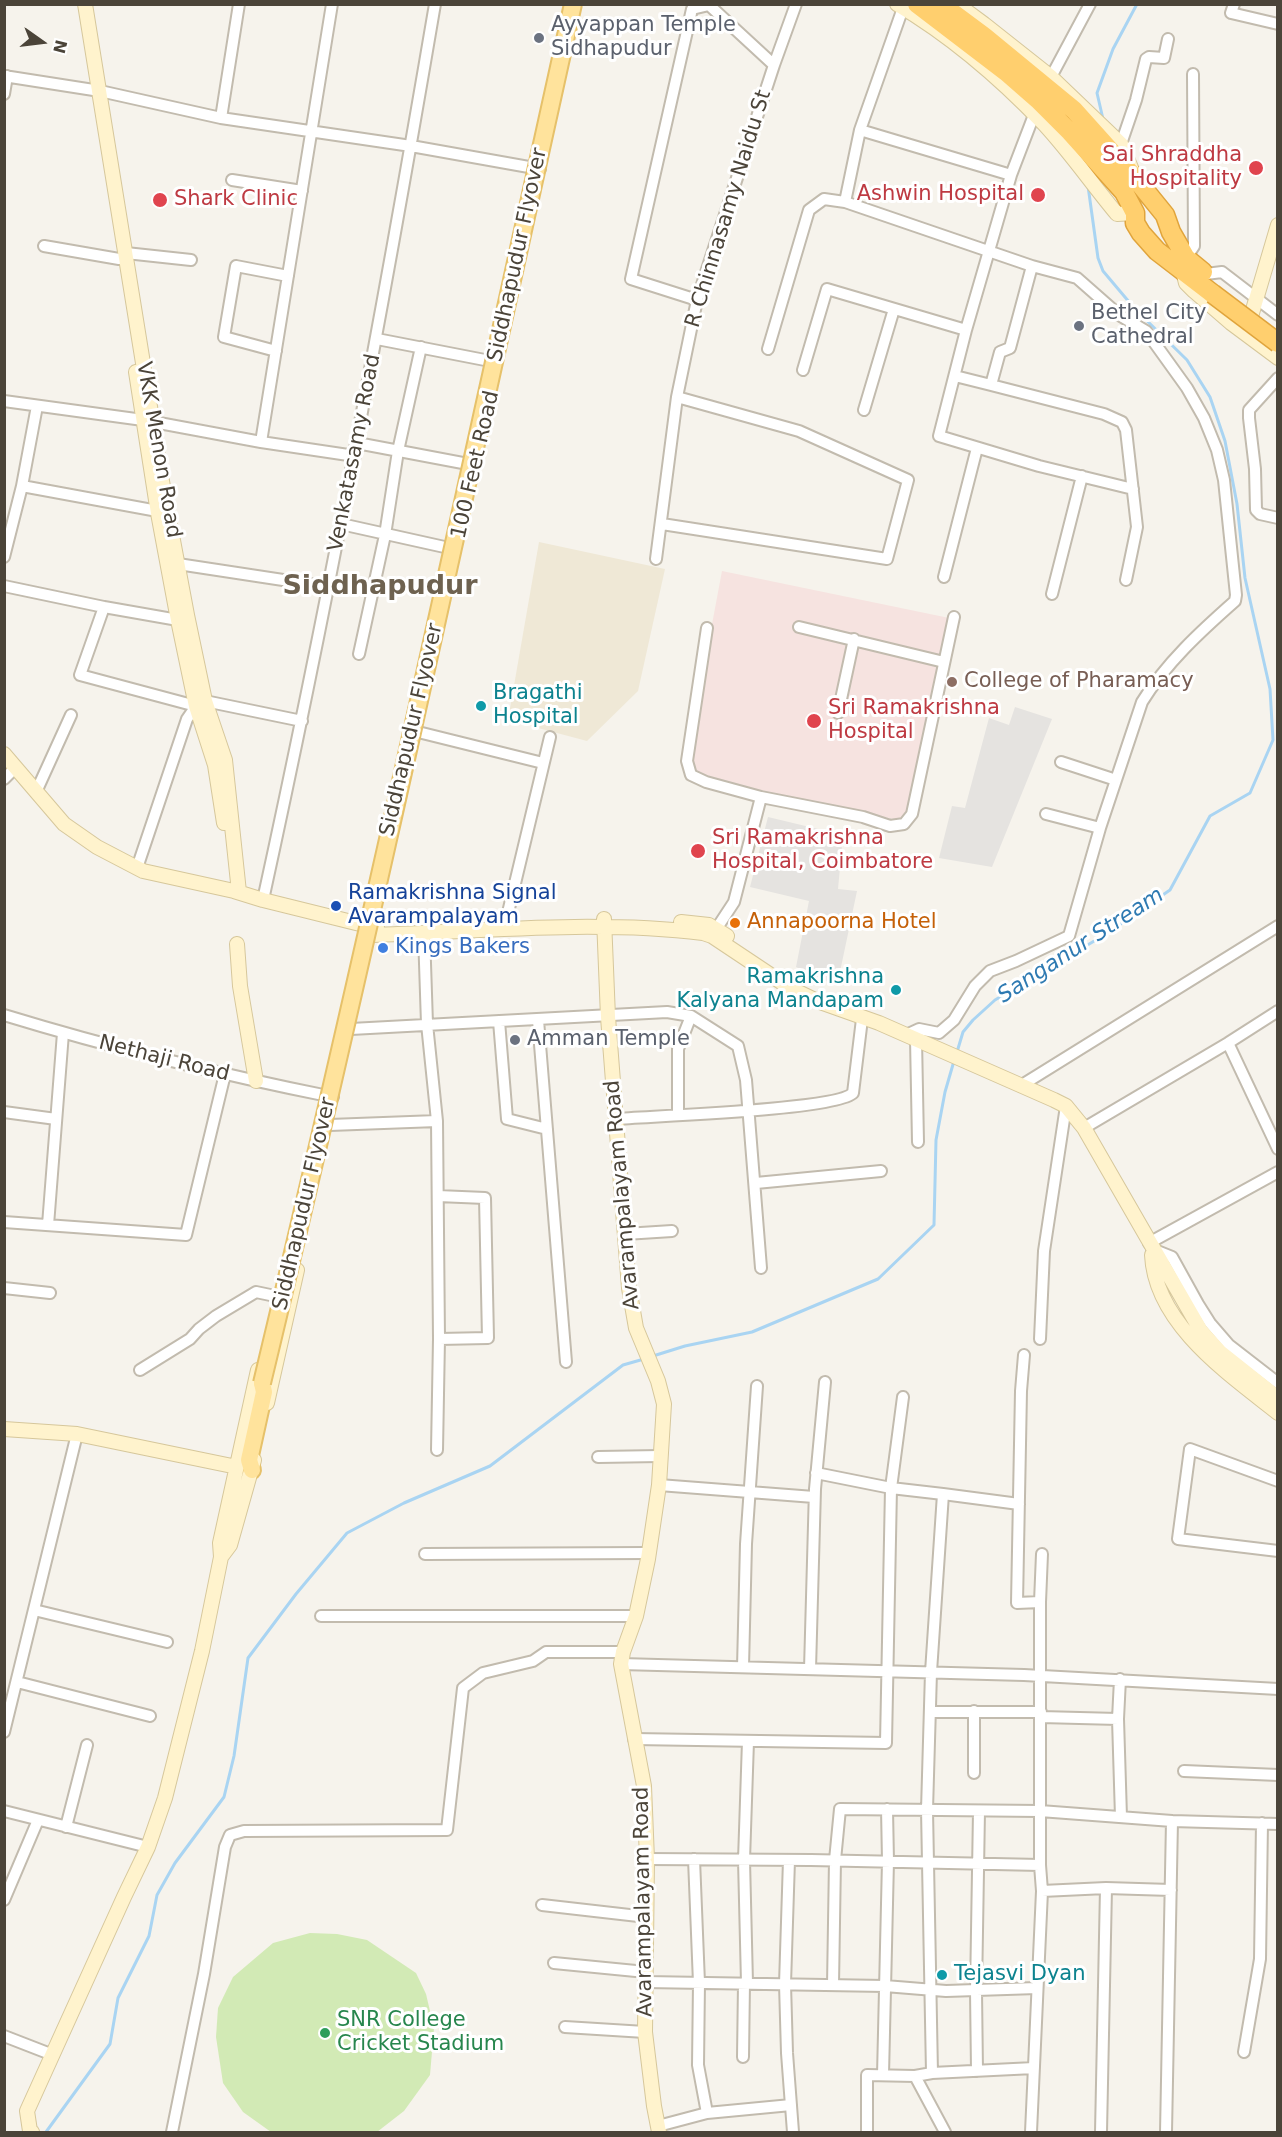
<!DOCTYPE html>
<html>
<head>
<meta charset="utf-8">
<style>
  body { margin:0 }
  #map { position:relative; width:1282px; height:2137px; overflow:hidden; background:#f6f3ec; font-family:"DejaVu Sans",sans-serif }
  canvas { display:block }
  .frame { position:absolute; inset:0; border:6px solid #4b4439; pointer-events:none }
  .north { position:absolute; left:12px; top:12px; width:60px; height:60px; -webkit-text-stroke:4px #fff; paint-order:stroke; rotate:104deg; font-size:16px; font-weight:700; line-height:24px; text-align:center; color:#4b4439 }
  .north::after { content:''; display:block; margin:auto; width:21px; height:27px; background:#4b4439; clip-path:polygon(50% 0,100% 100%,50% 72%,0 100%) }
</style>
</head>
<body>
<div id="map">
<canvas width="1282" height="2137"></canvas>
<div class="frame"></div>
<div class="north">N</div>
</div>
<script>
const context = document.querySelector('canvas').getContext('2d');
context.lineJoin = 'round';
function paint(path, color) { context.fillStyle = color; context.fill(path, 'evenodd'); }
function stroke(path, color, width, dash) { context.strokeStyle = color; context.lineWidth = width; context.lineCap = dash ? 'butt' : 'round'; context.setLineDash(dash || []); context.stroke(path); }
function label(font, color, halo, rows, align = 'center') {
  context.font = font + ' "DejaVu Sans",sans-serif'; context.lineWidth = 6; context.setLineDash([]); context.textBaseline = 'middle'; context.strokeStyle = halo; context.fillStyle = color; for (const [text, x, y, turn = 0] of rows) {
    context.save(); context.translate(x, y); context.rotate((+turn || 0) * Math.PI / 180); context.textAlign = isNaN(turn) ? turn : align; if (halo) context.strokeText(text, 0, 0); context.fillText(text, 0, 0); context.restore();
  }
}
paint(new Path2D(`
  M 539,542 L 665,569 L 638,691 L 587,741 L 508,720 Z`), '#efe8d6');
paint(new Path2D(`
  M 722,571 L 954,619 L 911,823 L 699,777 L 691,759 L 701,683 Z`), '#f6e3e0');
paint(new Path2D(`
  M 310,1933 L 337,1934 L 367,1940 L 416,1973 L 426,1994 L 434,2028 L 430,2075 L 404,2111 L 377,2132 L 271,2132 L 243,2112 L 223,2083 L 216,2037 L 218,2008 L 233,1977 L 273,1943 Z`), '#d2eab5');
paint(new Path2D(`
  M 1015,707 L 1052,719 L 992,867 L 939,858 L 952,806 L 965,808 L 989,718 L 1009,725 Z
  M 768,817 L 843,835 L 838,889 L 857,891 L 837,986 L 796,967 L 809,901 L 750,887 Z`), '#e5e3e0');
stroke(new Path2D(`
  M 1103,119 L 1097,93 L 1113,49 L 1137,4
  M 957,1052 L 963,1032 L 973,1020 L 995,1000 L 1106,934 L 1170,890 L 1210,816 L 1250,793 L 1273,740 L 1270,689 L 1245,578 L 1237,504 L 1225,441 L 1210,397 L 1187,360 L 1135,309 L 1103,271 L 1098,258 L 1088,186
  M 653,1356 L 685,1346 L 752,1332 L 878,1279 L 934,1225 L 936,1140 L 945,1092 L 954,1061
  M 46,2132 L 110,2044 L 118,1998 L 149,1936 L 157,1895 L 175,1863 L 224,1797 L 234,1756 L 248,1658 L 296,1594 L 347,1533 L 404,1503 L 490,1466 L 623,1365 L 644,1359`), '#a9d4f2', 3);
const street = new Path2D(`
  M 1234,4 L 1231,13 L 1278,24
  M 4,76 L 100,91 L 221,118 L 411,146 L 540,169
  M 1051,77 L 1090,4
  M 4,94 L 7,76
  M 1034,115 L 1011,175 L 966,330 L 939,436 L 1039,466 L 1133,489
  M 221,118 L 239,4
  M 860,130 L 1011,175
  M 1121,144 L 1136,100 L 1146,59 L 1149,57 L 1164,58 L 1168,39
  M 232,180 L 302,191
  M 845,202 L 860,130 L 903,8
  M 44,246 L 119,259
  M 126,253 L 191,260
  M 1186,258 L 1194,246 L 1193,74
  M 1206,274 L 1222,272 L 1278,315
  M 697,300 L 631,279 L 692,9 L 709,5 L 774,65
  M 377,339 L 490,361
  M 768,349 L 809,210 L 824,199 L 845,202 L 1032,266
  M 276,351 L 224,337 L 236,266 L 288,276
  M 803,370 L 827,289 L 966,330
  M 955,376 L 991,385
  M 1278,378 L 1249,410 L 1249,418 L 1255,469 L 1256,510 L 1260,514 L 1278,518
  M 4,401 L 143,420 L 261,442 L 355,456
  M 864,410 L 894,309
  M 261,442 L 332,4
  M 357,443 L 468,464
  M 22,486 L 163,512
  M 341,524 L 449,548
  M 662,524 L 887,559 L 908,480 L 799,431 L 677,397
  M 4,557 L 22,486 L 37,406
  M 656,559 L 677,397 L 697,300 L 774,65 L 796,4
  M 178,564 L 329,587
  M 944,577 L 977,448
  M 4,586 L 104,607
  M 1052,594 L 1082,476
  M 799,627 L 944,662
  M 707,628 L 687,761 L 691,775 L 706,782 L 761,797 L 863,817 L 890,826 L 904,824 L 912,814 L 954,617
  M 359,654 L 385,535 L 398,451 L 421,347
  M 201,703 L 205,701 L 302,721
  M 838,713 L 854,639
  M 418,732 L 543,763
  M 1061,762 L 1116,780
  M 4,779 L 15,768
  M 36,792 L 71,715
  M 1046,814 L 1100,828
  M 137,868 L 187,719 L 196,706 L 80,675 L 104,607 L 178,620
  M 263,900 C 328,603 384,304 435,4
  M 506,921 L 550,737
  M 424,933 L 427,1024 L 437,1121 L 439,1339 L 437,1450
  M 713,934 L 734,902 L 761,797
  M 4,1015 C 112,1048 223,1075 333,1097
  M 538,1020 L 566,1362
  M 499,1021 L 507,1119 L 547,1129
  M 351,1029 L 667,1012 L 691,1016 L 738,1046 L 746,1080 L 761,1268
  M 906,1035 L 919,1029 L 939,1033 L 954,1020 L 975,986 L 990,971 L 1016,961 L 1069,936 L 1100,828 L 1142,702 C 1166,663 1201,631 1235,601 L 1236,595 L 1224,480 L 1217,450 L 1204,418 L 1187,388 L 1146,331 L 1119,315 L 1077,278 L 1032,266 L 1010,348 L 1000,352 L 991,385 L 1104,414 L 1122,422 L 1126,430 L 1137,527 L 1126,580
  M 916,1039 L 918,1142
  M 1228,1043 L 1278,1149
  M 1022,1085 L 1278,926
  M 4,1112 L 56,1119
  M 678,1114 L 678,1049 L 691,1016
  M 616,1119 C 651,1116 837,1110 853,1093 L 862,1019
  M 330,1125 L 437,1121
  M 1084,1128 L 1228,1043 L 1278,1011
  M 756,1183 L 881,1171
  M 438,1196 L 485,1198 L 488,1338 L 439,1339
  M 4,1222 L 186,1235 L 225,1074
  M 48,1225 L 63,1033
  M 625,1234 L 672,1231
  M 1149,1243 L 1278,1172
  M 1152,1249 L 1172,1257 L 1198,1304 L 1210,1323 L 1229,1345 L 1278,1383
  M 4,1288 L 50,1293
  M 1040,1339 L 1044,1251 L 1066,1106
  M 1024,1355 L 1021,1391 L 1017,1603 L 1040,1602 L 1040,1865
  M 140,1370 L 190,1339 L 199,1329 L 216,1316 L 256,1292 L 275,1296
  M 598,1457 L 660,1456
  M 816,1473 L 891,1488 L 943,1494
  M 1278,1481 L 1190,1449 L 1178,1539 L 1278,1551
  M 659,1485 L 814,1497
  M 425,1554 L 649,1553
  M 1040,1602 L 1042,1554
  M 34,1610 L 167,1642
  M 321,1616 L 636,1616
  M 621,1664 L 1024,1675 L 1278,1689
  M 743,1667 L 746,1544 L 757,1386
  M 810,1669 L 815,1489 L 825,1382
  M 1120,1679 L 1118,1719 L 1121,1817
  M 17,1682 L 150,1716
  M 931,1712 L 1041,1712
  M 1041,1717 L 1118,1719
  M 4,1732 L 77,1434
  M 634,1739 L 886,1743 L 891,1488 L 903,1397
  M 1184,1771 L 1278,1775
  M 974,1773 L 974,1711
  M 4,1811 L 148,1847
  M 66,1827 L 87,1745
  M 647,1859 L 811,1860 L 1040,1865 L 1042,1891 L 1031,2132
  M 694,1859 L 699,1983 L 698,2065 L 707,2113
  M 789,1860 L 785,1984 L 787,2053 L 793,2132
  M 1042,1891 L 1106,1888
  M 4,1900 L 38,1820
  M 542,1905 L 647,1917
  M 554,1963 L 646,1972
  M 646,1982 L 885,1986 L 946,1991 L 1037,1988
  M 747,1983 L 744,1860 L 748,1741
  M 833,1985 L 835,1860 L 840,1809 L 1040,1811 L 1172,1821
  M 565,2027 L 645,2032
  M 4,2036 L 53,2055
  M 1244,2052 L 1260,1959 L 1262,1823
  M 743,2057 L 744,1983
  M 977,2071 L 976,1991 L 979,1811
  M 932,2073 L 927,1810 L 931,1672 L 943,1494 L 1019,1504
  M 883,2075 L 888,1861 L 887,1809
  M 658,2126 L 707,2113 L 791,2105
  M 172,2132 L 204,1974 L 225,1847 L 230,1835 L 244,1831 L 447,1830 L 463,1688 L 483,1673 L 533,1661 L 546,1652 L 623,1652
  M 867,2132 L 867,2075 L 915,2076
  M 945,2132 L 915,2076 L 932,2073 L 1034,2068
  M 1101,2132 L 1106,1888 L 1171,1890
  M 1166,2132 L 1172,1821 L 1278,1824`);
const secondary = new Path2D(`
  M 85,4 L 163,487 L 187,615 L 205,701 L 225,760 L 239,892
  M 897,4 C 951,36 1001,79 1044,124 C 1070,152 1092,184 1117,214 L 1135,213
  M 957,4 L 984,24 L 1051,77 L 1121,144 L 1132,170
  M 1184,275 L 1186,283 L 1194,291 L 1231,323 L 1278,358
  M 1247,330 L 1278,225
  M 136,372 L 158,513 L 178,620 L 196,706 L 215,765 L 224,823
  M 4,754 L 64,824 L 97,847 L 143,871 L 234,891 L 263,900 L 364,925 L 377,926
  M 604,919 L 608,1017 L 629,1288 L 636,1328 L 658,1381 L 664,1404 L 659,1485 L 648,1559 L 636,1616 L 623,1652 L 621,1664 L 644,1786 L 647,1859 L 645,2032 L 654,2106 L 659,2132
  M 681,922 L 709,925 L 727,936
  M 372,935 C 481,931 595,920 703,933 L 712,936 L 790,988 L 817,1001 L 879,1023 L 1054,1100 L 1066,1106 L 1084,1128 L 1201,1331 L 1220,1352 L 1278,1398
  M 237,944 L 240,986 L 256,1081
  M 1152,1255 C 1155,1324 1229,1374 1278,1413
  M 267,1403 L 297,1270
  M 4,1429 L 77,1434 L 237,1467
  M 221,1557 L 230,1545 L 254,1460
  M 32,2132 L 30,2131 L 27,2111 L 124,1897 L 148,1847 L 165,1798 L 202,1651 L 221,1557 L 220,1543 L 258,1370`);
const primary = new Path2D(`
  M 252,1470 L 249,1460 L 264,1392 L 262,1383`);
const highway = new Path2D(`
  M 917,4 L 1006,72 L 1038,100 L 1070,132 L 1124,192 L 1135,213 L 1135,223 L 1141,233 L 1157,251 L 1213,294
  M 941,4 L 984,36 L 1074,110 L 1135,178 L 1165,215 L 1171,232 L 1186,258 L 1203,272`);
stroke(street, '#c2bbae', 14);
stroke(secondary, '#d6c79b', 16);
stroke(primary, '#e6c16a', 20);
stroke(highway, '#e0a43c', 21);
stroke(street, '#fff', 10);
stroke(secondary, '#fff3cd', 14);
stroke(primary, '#ffe39c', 16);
stroke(highway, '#ffcf6e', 18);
const primaryBridge = new Path2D(`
  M 262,1383 C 372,925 471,464 573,4`);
const highwayBridge = new Path2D(`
  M 1213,294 L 1278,343`);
stroke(primaryBridge, '#e6c16a', 20, []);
stroke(highwayBridge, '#e0a43c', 21, []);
stroke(primaryBridge, '#ffe39c', 16);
stroke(highwayBridge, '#ffcf6e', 18);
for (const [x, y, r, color] of [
  [539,38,6,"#6b7280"],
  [1256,168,8,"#e0444e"],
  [1038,195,8,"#e0444e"],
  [160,200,8,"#e0444e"],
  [1079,326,6,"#6b7280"],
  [952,682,6,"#8d6e63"],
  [481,706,6,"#0f9aa8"],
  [814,721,8,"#e0444e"],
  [698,851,8,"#e0444e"],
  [336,906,6,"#1a4fb4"],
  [735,923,6,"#e8710a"],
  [383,948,6,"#3f7fe0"],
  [896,990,6,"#0f9aa8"],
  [515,1040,6,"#6b7280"],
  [942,1975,6,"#0f9aa8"],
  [325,2033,6,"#2e9e5b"]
]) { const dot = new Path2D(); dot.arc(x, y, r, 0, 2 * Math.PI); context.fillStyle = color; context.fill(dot); stroke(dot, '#fff', 2); }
label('21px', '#5b616d', '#fff', [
  ["Ayyappan Temple",551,26],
  ["Sidhapudur",551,50],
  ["Bethel City",1091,314],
  ["Cathedral",1091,338],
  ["Amman Temple",527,1040]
], 'left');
label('21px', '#be3a42', '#fff', [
  ["Sai Shraddha",1242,156,"right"],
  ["Hospitality",1242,180,"right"],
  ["Ashwin Hospital",1024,195,"right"],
  ["Shark Clinic",174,200],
  ["Sri Ramakrishna",828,709],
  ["Hospital",828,733],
  ["Sri Ramakrishna",712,839],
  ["Hospital, Coimbatore",712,863]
], 'left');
label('21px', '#4b4439', '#fff', [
  ["R Chinnasamy Naidu St",729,209,-73],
  ["Siddhapudur Flyover",518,255,-78],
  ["VKK Menon Road",158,450,80],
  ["Venkatasamy Road",355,453,-79],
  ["100 Feet Road",476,465,-77],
  ["Siddhapudur Flyover",412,730,-77],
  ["Nethaji Road",164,1059,14],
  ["Avarampalayam Road",623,1195,-95],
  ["Siddhapudur Flyover",305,1204,-77],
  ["Avarampalayam Road",644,1902,-91]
]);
label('21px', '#785e54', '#fff', [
  ["College of Pharamacy",964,682]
], 'left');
label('21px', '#0d838f', '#fff', [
  ["Bragathi",493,694],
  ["Hospital",493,718],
  ["Ramakrishna",884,978,"right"],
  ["Kalyana Mandapam",884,1002,"right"],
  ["Tejasvi Dyan",954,1975]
], 'left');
label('21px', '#164399', '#fff', [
  ["Ramakrishna Signal",348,894],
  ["Avarampalayam",348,918]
], 'left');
label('21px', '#c56008', '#fff', [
  ["Annapoorna Hotel",747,923]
], 'left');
label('21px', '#366cbe', '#fff', [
  ["Kings Bakers",395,948]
], 'left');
label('21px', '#27864d', '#fff', [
  ["SNR College",337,2021],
  ["Cricket Stadium",337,2045]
], 'left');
label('italic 22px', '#2e7ab2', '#fff', [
  ["Sanganur Stream",1081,946,-33]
]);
label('bold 27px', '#6e6250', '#fff', [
  ["Siddhapudur",380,587]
]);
</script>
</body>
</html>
